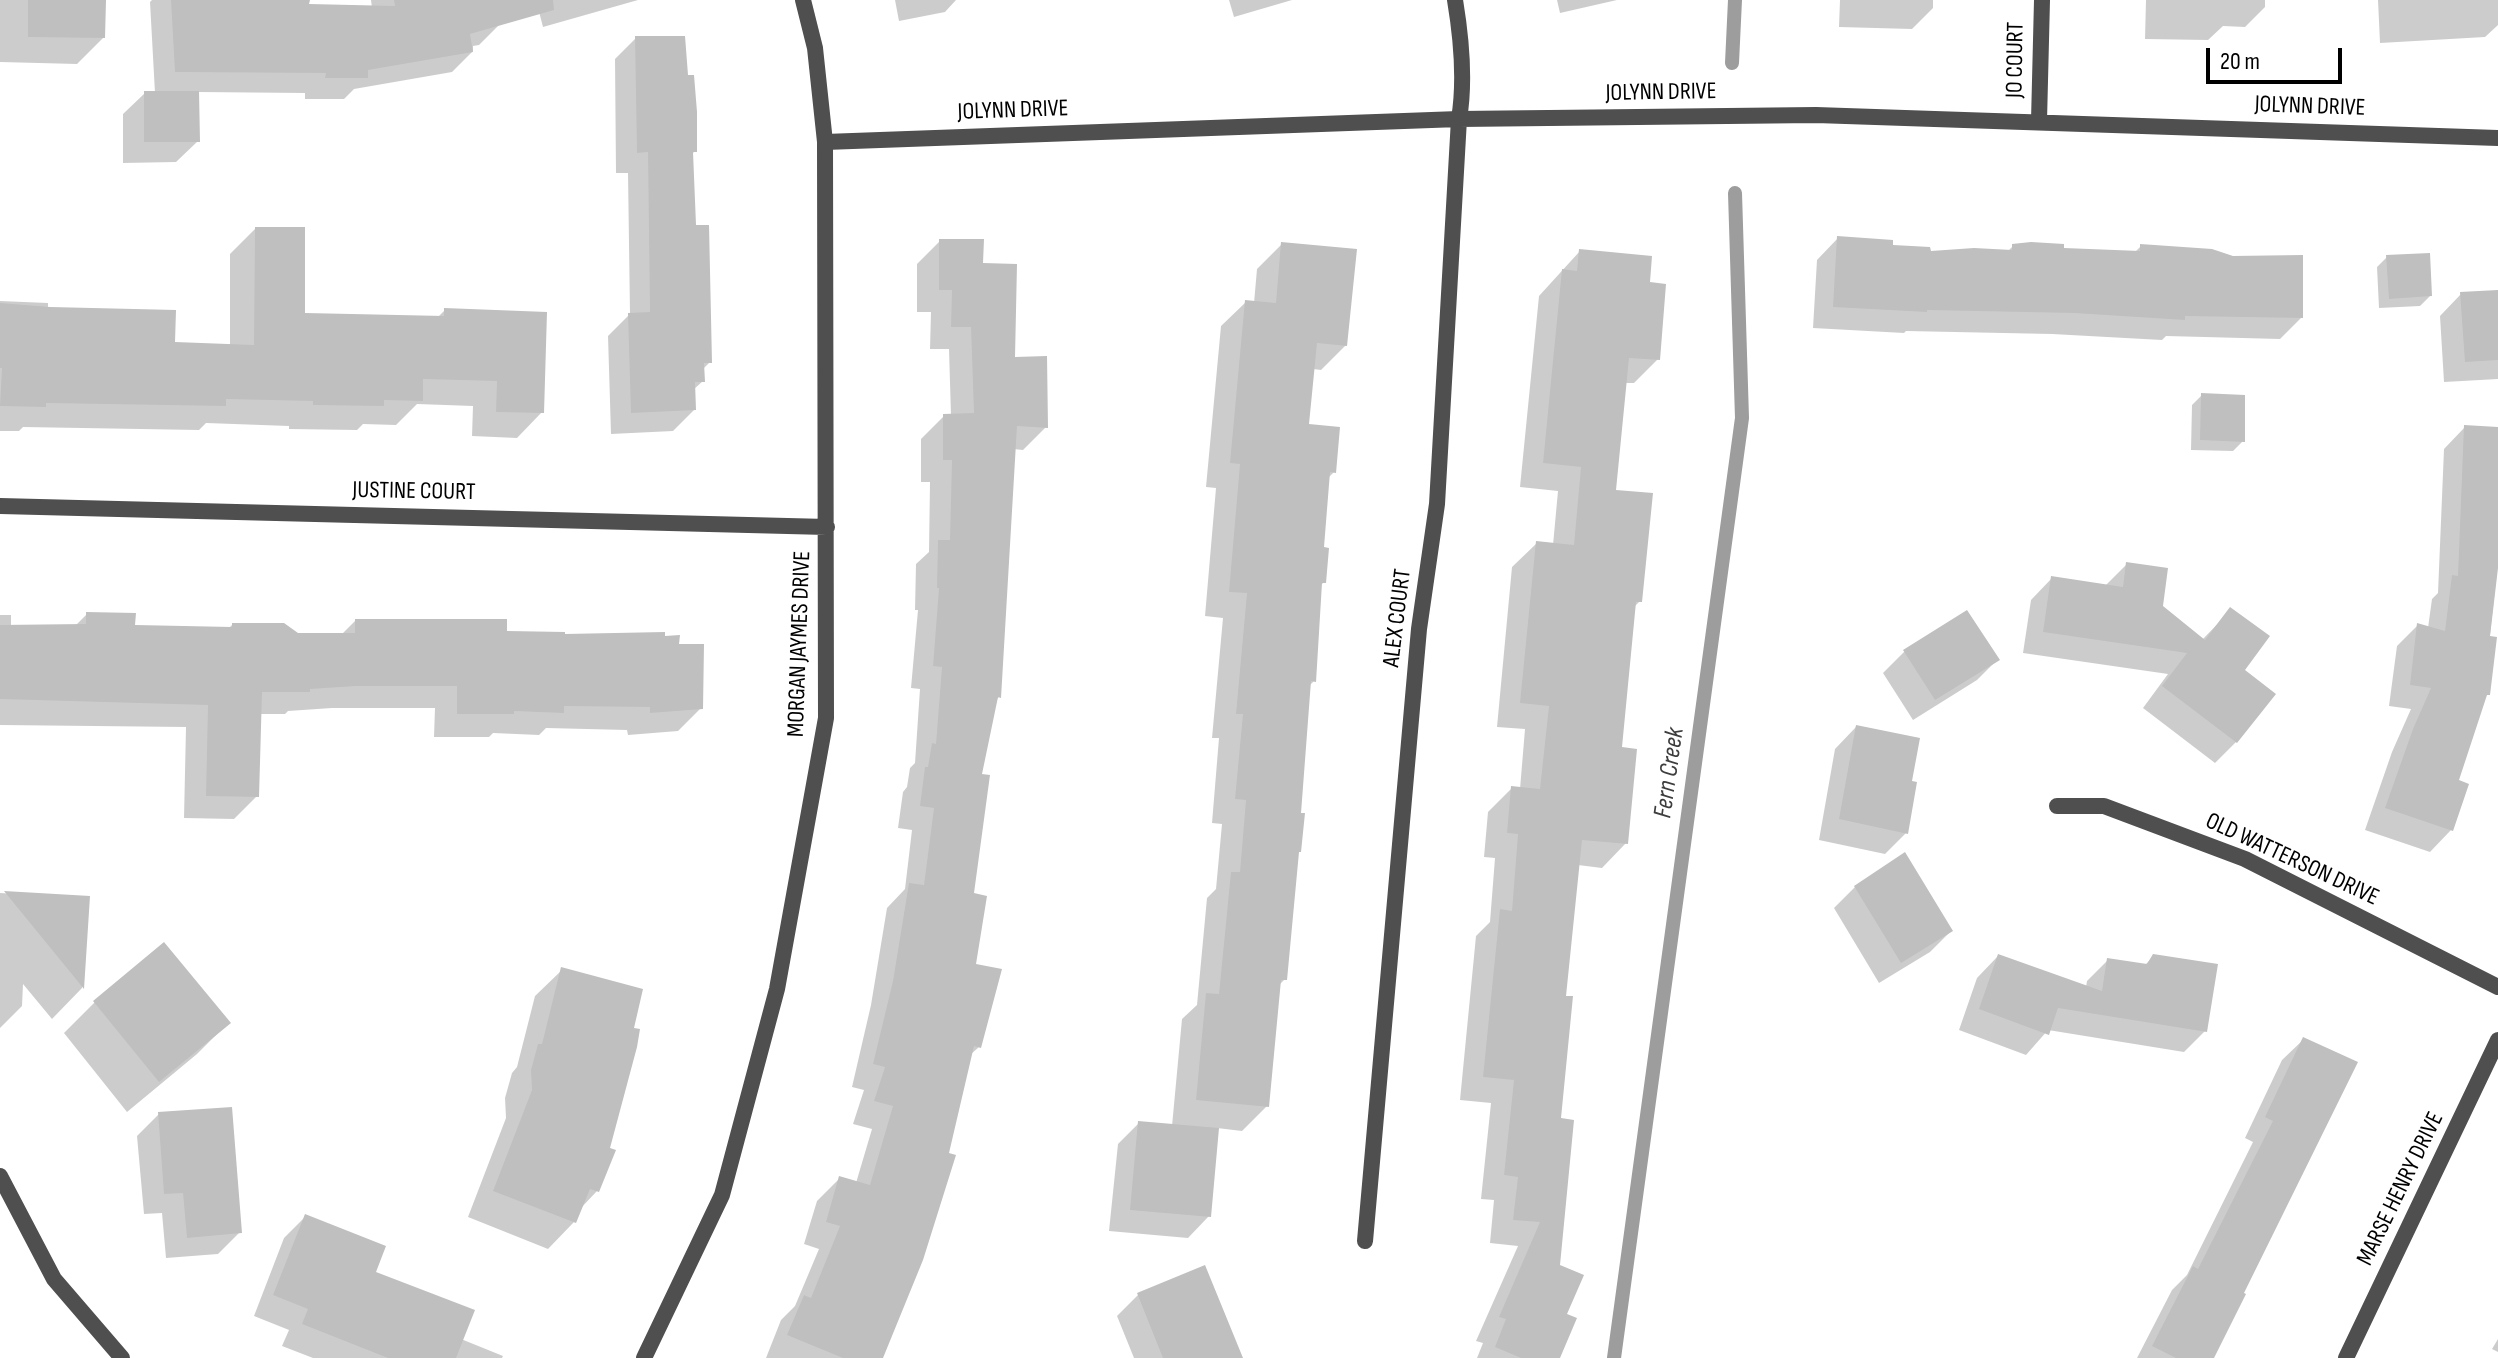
<!DOCTYPE html>
<html>
<head>
<meta charset="utf-8">
<style>
  body { margin:0 }
  #map { position:relative; width:2498px; height:1358px; overflow:hidden; background:#fff; font-family:"Sofia Sans Condensed",sans-serif }
  canvas { display:block }
  .scale { position:absolute; left:2206px; top:48px; width:136px; height:36px; box-sizing:border-box; border:4px solid #000; border-top:0; padding-left:10px; font-size:24px; line-height:28px; white-space:nowrap; color:#000; -webkit-text-stroke:6px #fff; paint-order:stroke }
</style>
</head>
<body>
<div id="map">
<canvas width="2498" height="1358"></canvas>
<div class="scale">20 m</div>
</div>
<script>
const context = document.querySelector('canvas').getContext('2d');
context.lineJoin = 'round';
function paint(path, color) { context.fillStyle = color; context.fill(path, 'evenodd'); }
function stroke(path, color, width, dash) { context.strokeStyle = color; context.lineWidth = width; context.lineCap = dash ? 'butt' : 'round'; context.setLineDash(dash || []); context.stroke(path); }
function label(font, color, halo, rows, align = 'center') {
  context.font = font + ' "Sofia Sans Condensed",sans-serif'; context.lineWidth = 8; context.setLineDash([]); context.textBaseline = 'middle'; context.strokeStyle = halo; context.fillStyle = color; for (const [text, x, y, turn = 0] of rows) {
    context.save(); context.translate(x, y); context.rotate((+turn || 0) * Math.PI / 180); context.textAlign = isNaN(turn) ? turn : align; if (halo) context.strokeText(text, 0, 0); context.fillText(text, 0, 0); context.restore();
  }
}
paint(new Path2D(`
  M 0,0 L 104,0 L 103,38 L 77,64 L 0,62 Z
  M 152,0 L 308,0 L 308,6 L 372,8 L 371,0 L 497,0 L 501,23 L 479,45 L 473,46 L 473,51 L 452,72 L 354,89 L 344,99 L 305,99 L 305,93 L 197,92 L 198,141 L 176,162 L 123,163 L 123,114 L 145,93 L 155,93 L 150,2 Z
  M 536,0 L 638,0 L 543,27 Z
  M 895,0 L 956,0 L 945,12 L 899,21 Z
  M 1229,0 L 1292,0 L 1234,17 Z
  M 1557,0 L 1617,0 L 1560,13 Z
  M 1840,0 L 1933,0 L 1933,8 L 1912,29 L 1839,27 Z
  M 2146,0 L 2265,0 L 2265,7 L 2245,27 L 2223,26 L 2208,40 L 2145,39 Z
  M 2378,0 L 2498,0 L 2498,25 L 2485,37 L 2380,43 Z
  M 636,38 L 695,151 L 691,155 L 694,227 L 710,362 L 702,370 L 703,381 L 693,390 L 694,410 L 673,431 L 611,434 L 608,336 L 630,314 L 628,173 L 616,173 L 615,59 Z
  M 255,229 L 303,315 L 437,318 L 445,310 L 542,412 L 517,438 L 472,436 L 473,406 L 417,404 L 396,425 L 363,424 L 357,430 L 289,429 L 289,426 L 206,423 L 199,430 L 23,427 L 19,431 L 0,431 L 0,301 L 48,303 L 48,309 L 173,344 L 230,346 L 230,254 Z
  M 1838,238 L 1929,253 L 2007,252 L 2013,246 L 2134,253 L 2141,246 L 2301,318 L 2280,339 L 2166,336 L 2162,340 L 2052,334 L 1906,331 L 1904,333 L 1813,328 L 1817,260 Z
  M 940,241 L 981,265 L 1013,359 L 1046,427 L 1023,450 L 1013,449 L 999,697 L 995,701 L 980,776 L 972,895 L 979,1047 L 970,1055 L 881,1358 L 766,1358 L 781,1320 L 795,1306 L 819,1249 L 804,1244 L 817,1201 L 840,1178 L 856,1183 L 872,1129 L 853,1124 L 864,1090 L 852,1087 L 871,1005 L 887,908 L 905,889 L 912,830 L 898,828 L 903,792 L 907,787 L 910,768 L 915,763 L 920,689 L 911,688 L 918,610 L 915,610 L 916,564 L 929,552 L 930,482 L 921,482 L 921,439 L 944,416 L 951,416 L 949,349 L 930,349 L 931,312 L 917,312 L 917,264 Z
  M 1282,244 L 1346,345 L 1321,370 L 1313,369 L 1307,426 L 1334,472 L 1328,478 L 1322,549 L 1324,582 L 1320,586 L 1314,681 L 1309,686 L 1285,979 L 1278,986 L 1267,1106 L 1242,1131 L 1217,1128 L 1209,1216 L 1188,1238 L 1109,1231 L 1118,1144 L 1139,1123 L 1172,1126 L 1182,1019 L 1197,1005 L 1207,898 L 1216,889 L 1222,824 L 1212,823 L 1219,738 L 1212,738 L 1223,618 L 1205,616 L 1216,488 L 1206,487 L 1221,326 L 1246,302 L 1254,303 L 1257,269 Z
  M 1580,251 L 1648,283 L 1658,359 L 1634,383 L 1625,383 L 1614,491 L 1640,601 L 1634,607 L 1620,749 L 1626,843 L 1602,868 L 1578,865 L 1564,997 L 1558,1120 L 1558,1266 L 1564,1315 L 1558,1358 L 1477,1358 L 1483,1343 L 1476,1341 L 1518,1246 L 1490,1243 L 1494,1200 L 1481,1199 L 1491,1103 L 1460,1100 L 1476,936 L 1490,922 L 1495,858 L 1484,857 L 1488,812 L 1512,788 L 1520,789 L 1525,729 L 1497,727 L 1512,567 L 1537,543 L 1553,545 L 1558,491 L 1520,487 L 1539,296 Z
  M 2387,257 L 2430,296 L 2420,306 L 2379,308 L 2377,267 Z
  M 2498,292 L 2498,379 L 2444,382 L 2440,316 L 2461,294 Z
  M 2202,395 L 2243,441 L 2233,451 L 2191,450 L 2192,405 Z
  M 2465,427 L 2498,429 L 2498,562 L 2483,698 L 2456,781 L 2451,830 L 2430,852 L 2365,830 L 2392,752 L 2411,709 L 2389,706 L 2397,646 L 2418,625 L 2428,628 L 2432,599 L 2438,593 L 2444,449 Z
  M 2127,564 L 2160,607 L 2202,640 L 2231,610 L 2242,671 L 2236,742 L 2215,763 L 2143,708 L 2168,674 L 2023,653 L 2031,600 L 2052,578 L 2106,585 Z
  M 1967,612 L 1998,659 L 1977,680 L 1913,720 L 1883,673 L 1904,652 Z
  M 87,614 L 133,627 L 228,629 L 232,625 L 297,635 L 341,635 L 355,621 L 505,633 L 663,639 L 677,646 L 701,708 L 678,731 L 628,735 L 627,730 L 546,728 L 539,735 L 493,733 L 489,737 L 434,737 L 435,708 L 332,708 L 288,711 L 285,714 L 260,714 L 257,796 L 234,819 L 184,818 L 186,727 L 0,725 L 0,615 L 11,615 L 11,627 L 75,626 Z
  M 1856,727 L 1910,783 L 1906,833 L 1885,854 L 1819,840 L 1835,749 Z
  M 1855,887 L 1951,931 L 1930,952 L 1879,983 L 1834,908 Z
  M 0,893 L 88,898 L 82,988 L 52,1019 L 23,984 L 22,1006 L 0,1028 Z
  M 1998,956 L 2086,987 L 2087,981 L 2108,960 L 2144,966 L 2154,956 L 2205,1031 L 2184,1052 L 2048,1030 L 2026,1055 L 1959,1030 L 1977,978 Z
  M 562,970 L 597,1191 L 580,1209 L 574,1222 L 548,1249 L 468,1217 L 506,1118 L 505,1098 L 512,1073 L 517,1067 L 535,996 Z
  M 95,1002 L 228,1023 L 197,1054 L 127,1112 L 64,1033 Z
  M 2304,1039 L 2211,1358 L 2137,1358 L 2172,1290 L 2187,1275 L 2253,1142 L 2245,1138 L 2282,1060 Z
  M 159,1114 L 240,1232 L 218,1254 L 166,1258 L 162,1213 L 144,1214 L 137,1136 Z
  M 305,1217 L 374,1273 L 461,1339 L 503,1356 L 502,1358 L 313,1358 L 282,1346 L 289,1330 L 254,1316 L 284,1238 Z
  M 1138,1295 L 1236,1358 L 1134,1358 L 1117,1316 Z
  M 2498,1339 L 2498,1352 L 2492,1349 Z`), '#0003');
stroke(new Path2D(`
  M 1732,63 L 1735,0
  M 1614,1358 L 1742,418 L 1735,193`), '#9d9d9d', 14);
paint(new Path2D(`
  M 28,0 L 106,0 L 105,38 L 28,37 Z
  M 171,0 L 310,0 L 309,4 L 395,6 L 394,0 L 553,0 L 554,10 L 470,34 L 473,52 L 368,70 L 368,78 L 325,78 L 326,73 L 175,72 Z
  M 635,36 L 685,36 L 688,75 L 694,75 L 697,112 L 697,152 L 693,152 L 696,225 L 709,225 L 712,363 L 704,363 L 705,382 L 695,382 L 696,410 L 631,413 L 628,313 L 650,312 L 648,152 L 637,153 Z
  M 144,91 L 199,91 L 200,142 L 144,142 Z
  M 255,227 L 305,227 L 305,313 L 444,316 L 444,308 L 547,312 L 544,413 L 496,412 L 497,381 L 423,379 L 423,401 L 384,400 L 384,406 L 313,405 L 313,401 L 226,399 L 226,406 L 46,403 L 46,407 L 0,406 L 2,368 L 0,368 L 0,303 L 50,307 L 176,310 L 175,342 L 254,345 Z
  M 1837,236 L 1893,240 L 1893,245 L 1930,247 L 1931,251 L 1974,248 L 2012,250 L 2012,244 L 2031,242 L 2064,244 L 2064,248 L 2140,251 L 2140,244 L 2212,249 L 2233,256 L 2303,255 L 2303,318 L 2185,316 L 2185,320 L 2074,313 L 1927,310 L 1927,312 L 1833,307 Z
  M 939,239 L 984,239 L 983,263 L 1017,264 L 1015,357 L 1047,356 L 1048,428 L 1017,426 L 1001,698 L 998,697 L 982,774 L 990,775 L 974,893 L 987,896 L 976,964 L 1002,969 L 981,1048 L 974,1046 L 949,1153 L 956,1155 L 923,1260 L 883,1358 L 843,1358 L 787,1335 L 804,1295 L 811,1298 L 840,1226 L 826,1222 L 839,1176 L 870,1185 L 893,1106 L 874,1101 L 885,1067 L 873,1064 L 893,981 L 909,883 L 924,885 L 934,808 L 920,806 L 925,767 L 928,767 L 932,743 L 936,744 L 942,667 L 933,666 L 939,588 L 937,588 L 938,540 L 950,540 L 952,460 L 943,460 L 943,414 L 974,413 L 971,327 L 951,327 L 952,290 L 939,290 Z
  M 1281,242 L 1357,249 L 1347,346 L 1317,343 L 1309,424 L 1340,427 L 1336,473 L 1330,472 L 1324,547 L 1329,548 L 1326,583 L 1322,583 L 1316,682 L 1311,681 L 1301,813 L 1305,813 L 1301,852 L 1299,852 L 1287,980 L 1281,980 L 1269,1107 L 1196,1100 L 1206,993 L 1219,994 L 1231,872 L 1240,872 L 1246,800 L 1235,799 L 1243,714 L 1236,714 L 1247,593 L 1229,592 L 1240,464 L 1230,463 L 1245,300 L 1276,303 Z
  M 1579,249 L 1652,256 L 1650,282 L 1666,284 L 1660,360 L 1629,358 L 1616,490 L 1653,493 L 1642,602 L 1636,602 L 1622,747 L 1637,749 L 1628,844 L 1582,840 L 1566,996 L 1573,996 L 1561,1118 L 1574,1120 L 1560,1265 L 1584,1275 L 1567,1314 L 1577,1318 L 1560,1358 L 1521,1358 L 1495,1347 L 1506,1319 L 1499,1317 L 1540,1222 L 1513,1220 L 1518,1177 L 1504,1175 L 1514,1080 L 1483,1077 L 1500,909 L 1512,911 L 1518,834 L 1507,833 L 1511,786 L 1540,789 L 1549,706 L 1520,703 L 1536,541 L 1574,545 L 1581,467 L 1543,463 L 1562,269 L 1577,271 Z
  M 2430,253 L 2432,296 L 2389,299 L 2386,255 Z
  M 2498,290 L 2498,360 L 2465,362 L 2460,292 Z
  M 2201,393 L 2245,395 L 2245,442 L 2200,440 Z
  M 2464,425 L 2498,427 L 2498,568 L 2490,636 L 2497,637 L 2490,695 L 2487,695 L 2459,780 L 2469,784 L 2453,831 L 2385,808 L 2413,729 L 2431,688 L 2410,685 L 2417,623 L 2445,631 L 2452,575 L 2458,576 Z
  M 2126,562 L 2168,568 L 2163,606 L 2205,640 L 2230,607 L 2270,636 L 2245,670 L 2276,694 L 2237,743 L 2162,686 L 2187,653 L 2043,632 L 2051,576 L 2123,587 Z
  M 1967,610 L 2000,660 L 1935,700 L 1903,650 Z
  M 86,612 L 136,613 L 135,625 L 232,627 L 232,623 L 284,623 L 298,633 L 355,633 L 355,619 L 507,619 L 507,631 L 565,632 L 565,634 L 665,632 L 665,636 L 680,635 L 679,644 L 704,644 L 703,709 L 650,713 L 650,707 L 564,706 L 564,713 L 514,711 L 514,714 L 457,714 L 457,686 L 356,686 L 310,689 L 310,692 L 262,692 L 259,797 L 206,796 L 208,705 L 0,699 L 0,625 L 86,624 Z
  M 1856,725 L 1920,738 L 1912,781 L 1917,782 L 1908,834 L 1839,819 Z
  M 1905,852 L 1953,931 L 1901,963 L 1854,886 Z
  M 4,891 L 90,896 L 84,989 Z
  M 164,942 L 231,1023 L 159,1082 L 93,1001 Z
  M 1998,954 L 2102,991 L 2107,958 L 2147,964 L 2153,954 L 2218,964 L 2207,1032 L 2058,1008 L 2049,1035 L 1979,1009 Z
  M 561,967 L 643,989 L 634,1028 L 640,1029 L 637,1047 L 610,1148 L 616,1150 L 599,1192 L 590,1189 L 576,1223 L 493,1191 L 532,1090 L 531,1070 L 538,1044 L 542,1044 Z
  M 2303,1037 L 2358,1062 L 2244,1293 L 2246,1294 L 2214,1358 L 2176,1358 L 2152,1346 L 2193,1266 L 2198,1269 L 2273,1121 L 2265,1117 Z
  M 232,1107 L 242,1233 L 187,1238 L 183,1193 L 164,1194 L 158,1112 Z
  M 1138,1121 L 1219,1128 L 1211,1217 L 1130,1210 Z
  M 305,1214 L 386,1246 L 376,1272 L 475,1310 L 456,1358 L 388,1358 L 302,1324 L 308,1309 L 273,1295 Z
  M 1205,1265 L 1243,1358 L 1163,1358 L 1137,1293 Z`), '#bfbfbf');
stroke(new Path2D(`
  M 2039,121 L 2042,0
  M 825,142 L 1459,119 L 1816,115 L 2498,138
  M 0,506 L 827,527
  M 2057,806 L 2104,806 L 2245,859 L 2498,987
  M 0,1176 L 54,1279 L 122,1358
  M 1365,1241 L 1419,629 L 1437,504 L 1459,119 C 1465,83 1461,36 1455,0
  M 644,1358 L 722,1195 L 777,989 L 826,718 L 825,142 L 815,48 L 803,0
  M 2346,1358 L 2498,1040`), '#4f4f4f', 16);
label('24px', '#000', '#fff', [
  ["JO COURT",2016,60,-89],
  ["JOLYNN DRIVE",1661,93,-1],
  ["JOLYNN DRIVE",2310,107,2],
  ["JOLYNN DRIVE",1013,111,-2],
  ["JUSTINE COURT",414,492,1],
  ["ALEX COURT",1398,618,-83],
  ["MORGAN JAYMES DRIVE",800,644,-88],
  ["OLD WATTERSON DRIVE",2292,860,25],
  ["MARSE HENRY DRIVE",2401,1189,-64]
]);
label('italic 26px', '#3e3e3e', '#fff', [
  ["Fern Creek",1670,773,-82]
]);
</script>
</body>
</html>
